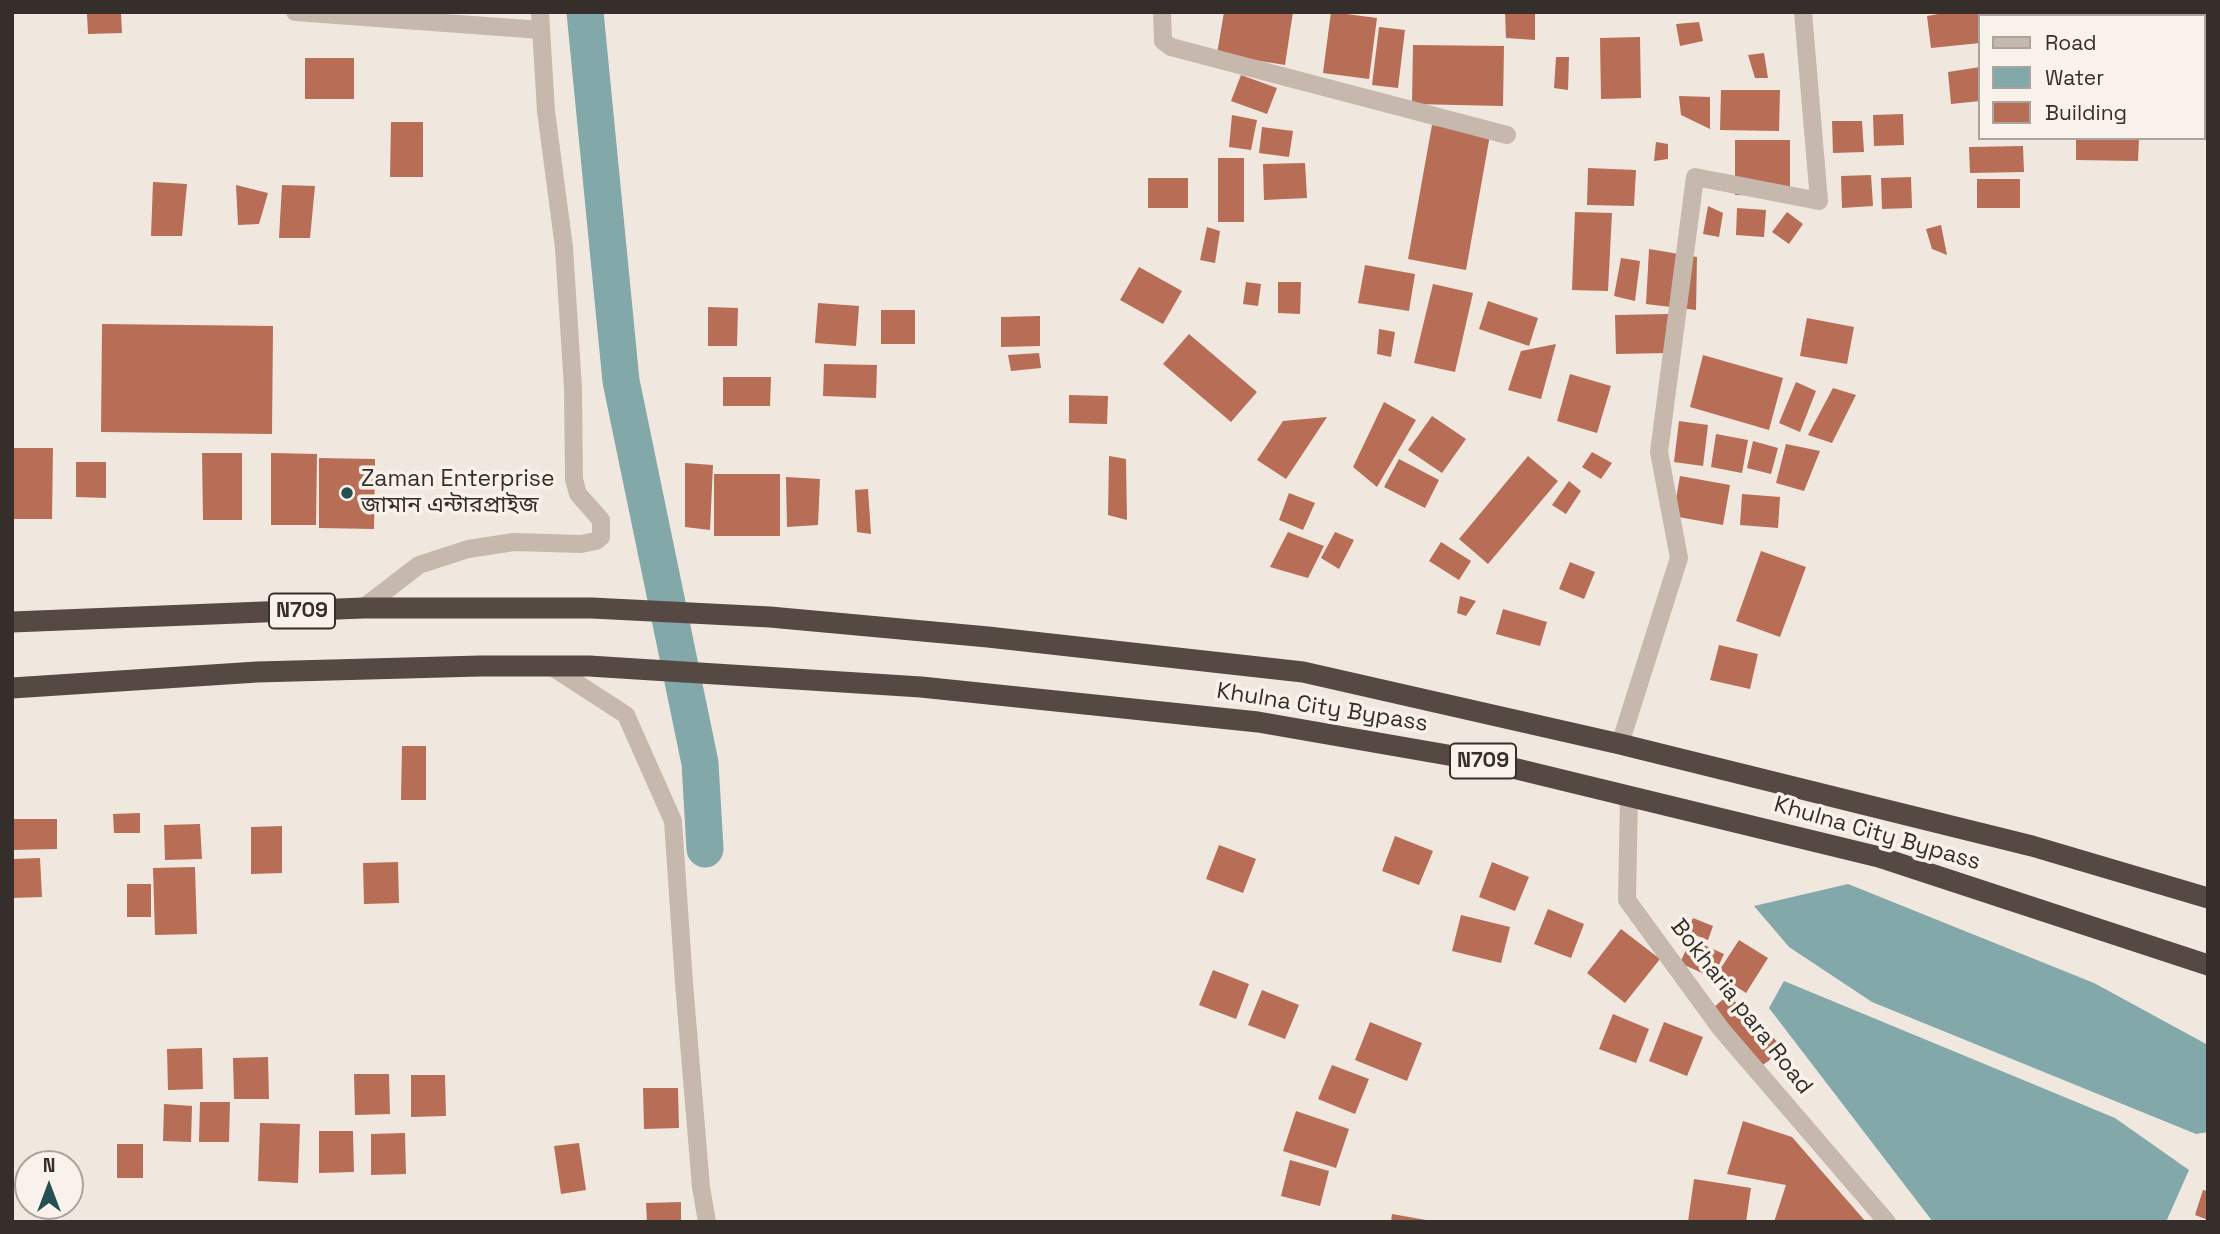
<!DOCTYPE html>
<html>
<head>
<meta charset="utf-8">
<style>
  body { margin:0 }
  #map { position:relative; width:2220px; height:1234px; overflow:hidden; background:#f0e8df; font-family:"Space Grotesk",sans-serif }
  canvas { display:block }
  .frame { position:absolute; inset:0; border:14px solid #362e2a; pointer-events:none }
  .legend { position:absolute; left:1978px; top:14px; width:228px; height:126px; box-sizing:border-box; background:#f8f2eb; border:2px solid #aaa49e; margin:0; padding:9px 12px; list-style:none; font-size:21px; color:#362e2a }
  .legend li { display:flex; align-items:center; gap:14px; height:35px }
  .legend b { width:35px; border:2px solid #aaa49e }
  .north { position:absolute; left:14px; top:1150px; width:70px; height:70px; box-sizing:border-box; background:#f8f2eb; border:2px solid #aaa49e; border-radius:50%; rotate:0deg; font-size:19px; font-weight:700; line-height:28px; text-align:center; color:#362e2a }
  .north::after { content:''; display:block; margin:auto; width:24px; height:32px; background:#255053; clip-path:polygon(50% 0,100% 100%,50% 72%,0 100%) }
</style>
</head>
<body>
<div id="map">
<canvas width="2220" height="1234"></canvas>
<div class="frame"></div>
<ul class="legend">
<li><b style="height:9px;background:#c7b8ad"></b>Road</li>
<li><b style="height:19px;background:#82a8aa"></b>Water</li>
<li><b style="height:19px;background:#b76d56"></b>Building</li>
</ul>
<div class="north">N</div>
</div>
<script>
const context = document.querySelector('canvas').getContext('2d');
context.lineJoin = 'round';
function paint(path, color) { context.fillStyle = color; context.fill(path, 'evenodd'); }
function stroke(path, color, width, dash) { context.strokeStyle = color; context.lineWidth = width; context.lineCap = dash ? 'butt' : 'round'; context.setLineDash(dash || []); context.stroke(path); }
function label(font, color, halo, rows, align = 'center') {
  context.font = font + ' "Space Grotesk","Noto Sans Bengali",sans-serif'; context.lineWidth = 7; context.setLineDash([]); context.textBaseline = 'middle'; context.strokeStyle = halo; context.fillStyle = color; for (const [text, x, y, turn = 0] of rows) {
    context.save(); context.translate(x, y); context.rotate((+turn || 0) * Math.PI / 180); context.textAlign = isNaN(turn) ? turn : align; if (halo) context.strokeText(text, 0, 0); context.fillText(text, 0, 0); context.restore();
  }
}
paint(new Path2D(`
  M 1848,884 L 2094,983 L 2208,1045 L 2208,1132 L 2196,1134 L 1872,1002 L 1789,947 L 1754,906 Z
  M 1784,981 L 2115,1118 L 2189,1170 L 2166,1222 L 1933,1222 L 1769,1008 Z`), '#82a8aa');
stroke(new Path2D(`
  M 585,12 L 621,381 L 700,763 L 705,849`), '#82a8aa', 37);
paint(new Path2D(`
  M 1224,12 L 1293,12 L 1285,65 L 1217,54 Z
  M 1331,12 L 1377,18 L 1369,79 L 1323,73 Z
  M 1505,12 L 1535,12 L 1535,40 L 1506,38 Z
  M 1950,12 L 2023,12 L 2024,16 L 1980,16 L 1980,43 L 1931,48 L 1927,16 Z
  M 2090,12 L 2156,12 L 2156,16 L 2077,16 Z
  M 2180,12 L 2208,12 L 2208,34 L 2204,34 L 2204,16 L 2181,16 Z
  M 121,13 L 122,33 L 88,34 L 87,14 Z
  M 1699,22 L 1703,41 L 1680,46 L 1676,24 Z
  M 1379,27 L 1405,30 L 1398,88 L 1372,85 Z
  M 1640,37 L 1641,98 L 1601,99 L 1600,38 Z
  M 2204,44 L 2208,44 L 2208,78 L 2204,78 Z
  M 1413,45 L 1504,46 L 1503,106 L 1412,104 Z
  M 1764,53 L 1768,78 L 1755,78 L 1748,55 Z
  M 1556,57 L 1569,57 L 1568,90 L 1554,88 Z
  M 305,58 L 354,58 L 354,99 L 305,99 Z
  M 1980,67 L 1980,101 L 1951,104 L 1948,72 Z
  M 1241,75 L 1277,88 L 1267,114 L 1231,101 Z
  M 1721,90 L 1780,90 L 1779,131 L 1720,130 Z
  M 1679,96 L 1710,97 L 1710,129 L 1681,115 Z
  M 1903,114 L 1904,145 L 1874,146 L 1873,115 Z
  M 1232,115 L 1257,120 L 1251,150 L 1229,147 Z
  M 1832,121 L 1862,121 L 1864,152 L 1833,153 Z
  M 391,122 L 423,122 L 423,177 L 390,177 Z
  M 1432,125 L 1490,135 L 1466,270 L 1408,259 Z
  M 1262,127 L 1293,131 L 1289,157 L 1259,153 Z
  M 2076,138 L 2139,138 L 2138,161 L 2076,160 Z
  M 1735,140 L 1790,140 L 1790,196 L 1735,195 Z
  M 1656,142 L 1668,144 L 1668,159 L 1654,161 Z
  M 2023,146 L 2024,172 L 1970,173 L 1969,147 Z
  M 1218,158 L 1244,158 L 1244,222 L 1218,222 Z
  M 1305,163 L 1307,198 L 1264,200 L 1263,164 Z
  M 1588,168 L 1636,170 L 1634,206 L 1587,205 Z
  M 1871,175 L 1873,206 L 1842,208 L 1841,176 Z
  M 1911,177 L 1912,208 L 1882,209 L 1881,178 Z
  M 1148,178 L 1188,178 L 1188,208 L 1148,208 Z
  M 1977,179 L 2020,179 L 2020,208 L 1977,208 Z
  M 153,182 L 187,184 L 182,236 L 151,236 Z
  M 236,185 L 268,193 L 259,224 L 238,225 Z
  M 282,185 L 315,186 L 310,238 L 279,238 Z
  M 1708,206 L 1723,213 L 1719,237 L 1703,234 Z
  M 1737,208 L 1766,210 L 1764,237 L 1736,235 Z
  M 1575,212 L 1612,213 L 1608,291 L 1572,290 Z
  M 1787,212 L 1803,224 L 1789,244 L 1772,232 Z
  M 1941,225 L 1947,255 L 1932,249 L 1926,229 Z
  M 1207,227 L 1220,231 L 1215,263 L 1200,260 Z
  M 1649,249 L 1697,257 L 1696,310 L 1646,304 Z
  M 1621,258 L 1640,261 L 1635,301 L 1614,296 Z
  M 1365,265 L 1415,274 L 1409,311 L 1358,303 Z
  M 1139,267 L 1182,291 L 1163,324 L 1120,300 Z
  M 1246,282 L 1261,284 L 1258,306 L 1243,304 Z
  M 1278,282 L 1301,282 L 1300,314 L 1278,313 Z
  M 1433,284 L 1473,293 L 1455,372 L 1414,363 Z
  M 1488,301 L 1538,318 L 1529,346 L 1479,329 Z
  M 818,303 L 859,306 L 856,346 L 815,343 Z
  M 708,307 L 738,308 L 737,346 L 708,346 Z
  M 881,310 L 915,310 L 915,344 L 881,344 Z
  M 1668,314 L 1668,353 L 1616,354 L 1615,315 Z
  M 1040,316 L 1040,346 L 1001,347 L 1001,317 Z
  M 1807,318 L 1854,327 L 1847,364 L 1800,356 Z
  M 102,324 L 273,326 L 272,434 L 101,432 Z
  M 1379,329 L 1395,332 L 1391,357 L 1377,354 Z
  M 1189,334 L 1257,392 L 1231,422 L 1163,364 Z
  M 1556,344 L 1541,399 L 1508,390 L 1521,351 Z
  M 1039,353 L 1041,368 L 1011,371 L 1008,355 Z
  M 1703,355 L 1783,378 L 1769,430 L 1690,407 Z
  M 824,364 L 877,365 L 876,398 L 823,396 Z
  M 1570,374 L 1611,386 L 1597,433 L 1557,421 Z
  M 723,377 L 771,377 L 770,406 L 723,406 Z
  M 1796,382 L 1816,391 L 1800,432 L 1779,423 Z
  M 1833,388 L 1856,395 L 1832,443 L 1808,435 Z
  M 1069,395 L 1108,396 L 1107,424 L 1069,423 Z
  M 1384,402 L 1416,420 L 1377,487 L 1353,467 Z
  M 1432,416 L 1466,439 L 1442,473 L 1408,450 Z
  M 1327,417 L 1286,479 L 1257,460 L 1283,421 Z
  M 1679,421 L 1708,425 L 1703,466 L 1674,462 Z
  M 1716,434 L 1748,440 L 1742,473 L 1711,467 Z
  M 1753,441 L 1778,448 L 1771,474 L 1747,468 Z
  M 1786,444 L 1820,451 L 1804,491 L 1776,483 Z
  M 12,448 L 53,448 L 52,519 L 12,519 Z
  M 1592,452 L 1612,463 L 1601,479 L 1582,467 Z
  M 202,453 L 242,453 L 242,520 L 203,520 Z
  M 271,453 L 317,454 L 316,525 L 271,525 Z
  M 1109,456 L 1126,459 L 1127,520 L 1108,515 Z
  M 1528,456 L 1558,481 L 1488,564 L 1459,539 Z
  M 319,458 L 375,459 L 374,529 L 319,528 Z
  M 1399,459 L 1439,480 L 1425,508 L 1384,487 Z
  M 76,462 L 106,462 L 106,498 L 76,497 Z
  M 685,463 L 713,465 L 710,530 L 685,527 Z
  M 714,474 L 780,474 L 780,536 L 714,536 Z
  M 1680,476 L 1730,485 L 1723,525 L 1673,516 Z
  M 786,477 L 820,479 L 818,525 L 787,527 Z
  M 1569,481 L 1581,491 L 1566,514 L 1552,505 Z
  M 868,489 L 871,534 L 857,532 L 855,490 Z
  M 1289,493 L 1315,503 L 1303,530 L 1279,520 Z
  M 1742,494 L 1780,497 L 1778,528 L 1740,525 Z
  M 1288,532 L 1324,546 L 1308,578 L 1270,567 Z
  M 1335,532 L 1354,540 L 1339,569 L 1321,558 Z
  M 1441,542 L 1471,561 L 1459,580 L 1429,561 Z
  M 1761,551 L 1806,567 L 1780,637 L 1736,621 Z
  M 1570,562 L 1595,572 L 1584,599 L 1559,589 Z
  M 1460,596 L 1476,601 L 1466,616 L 1457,613 Z
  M 1503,609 L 1547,622 L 1540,646 L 1496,634 Z
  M 1719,645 L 1758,654 L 1750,689 L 1710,680 Z
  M 402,746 L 426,746 L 426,800 L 401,800 Z
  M 140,813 L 140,833 L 114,833 L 113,814 Z
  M 12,819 L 57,819 L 57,849 L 12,850 Z
  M 200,824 L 202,859 L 165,860 L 164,825 Z
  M 282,826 L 282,873 L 251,874 L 251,827 Z
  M 1395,836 L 1433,851 L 1419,885 L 1382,871 Z
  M 1219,845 L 1256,859 L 1243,893 L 1206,879 Z
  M 40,858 L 42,897 L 12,898 L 12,859 Z
  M 398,862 L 399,903 L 364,904 L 363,863 Z
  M 1492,862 L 1529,877 L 1515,911 L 1479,897 Z
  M 195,867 L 197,934 L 155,935 L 153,868 Z
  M 127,884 L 151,884 L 151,917 L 127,917 Z
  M 1548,909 L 1584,924 L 1571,958 L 1534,944 Z
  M 1461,915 L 1510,927 L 1501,963 L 1452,951 Z
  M 1693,918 L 1713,926 L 1708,940 L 1687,932 Z
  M 1621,929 L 1660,959 L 1625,1003 L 1587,973 Z
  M 1691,939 L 1724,954 L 1713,978 L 1680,963 Z
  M 1739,940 L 1768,958 L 1746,993 L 1717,974 Z
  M 1213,970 L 1249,984 L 1236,1019 L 1199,1005 Z
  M 1262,990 L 1299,1005 L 1285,1039 L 1248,1025 Z
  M 1728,995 L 1785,1049 L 1760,1067 L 1713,1008 Z
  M 1613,1014 L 1649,1029 L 1636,1063 L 1599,1049 Z
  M 1370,1022 L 1422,1043 L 1407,1081 L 1355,1060 Z
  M 1664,1022 L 1703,1037 L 1687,1076 L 1649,1061 Z
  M 202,1048 L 203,1089 L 168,1090 L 167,1049 Z
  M 268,1057 L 269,1099 L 234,1099 L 233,1058 Z
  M 1332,1065 L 1369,1079 L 1355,1114 L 1318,1099 Z
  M 354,1074 L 389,1074 L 390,1114 L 355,1115 Z
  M 411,1075 L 445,1075 L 446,1116 L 411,1117 Z
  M 643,1088 L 678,1088 L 679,1128 L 644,1129 Z
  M 200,1102 L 230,1102 L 229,1142 L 199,1142 Z
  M 164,1104 L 192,1106 L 191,1142 L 163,1141 Z
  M 1296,1111 L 1349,1129 L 1336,1168 L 1283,1151 Z
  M 1743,1121 L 1792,1137 L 1866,1222 L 1774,1222 L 1786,1185 L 1727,1174 Z
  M 260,1123 L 300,1124 L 298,1183 L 258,1181 Z
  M 319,1131 L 353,1131 L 354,1172 L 319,1173 Z
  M 405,1133 L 406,1174 L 371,1175 L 371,1134 Z
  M 579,1143 L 586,1190 L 561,1194 L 554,1146 Z
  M 117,1144 L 143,1144 L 143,1178 L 117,1178 Z
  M 1290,1160 L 1329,1171 L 1320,1206 L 1281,1196 Z
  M 1694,1179 L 1751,1188 L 1746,1222 L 1688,1222 Z
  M 2203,1190 L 2208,1191 L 2208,1220 L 2195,1215 Z
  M 681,1202 L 681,1222 L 647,1222 L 646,1203 Z
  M 1392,1214 L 1426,1220 L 1425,1222 L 1391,1222 Z`), '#b76d56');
stroke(new Path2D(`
  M 295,12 L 541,30
  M 1162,12 L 1163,41 L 1171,47 L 1507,135
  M 363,608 L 419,565 L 468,549 L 514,542 L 581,544 L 596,541 L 601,537 L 601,520 L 578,494 L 574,479 L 573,388 L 564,248 L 546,111 L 540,12
  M 552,667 L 626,715 L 673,821 L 684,983 L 701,1187 L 707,1222
  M 1620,744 L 1679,558 L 1659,452 L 1695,177 L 1819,201 L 1803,12
  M 1629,796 L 1627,900 L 1721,1029 L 1887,1222`), '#c7b8ad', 18);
stroke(new Path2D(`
  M 12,622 L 363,608 L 592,608 L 770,617 L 988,637 L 1303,672 L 1620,744 L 2032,846 L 2208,898
  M 12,688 L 257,672 L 480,666 L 589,666 L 921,687 L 1258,722 L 1488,762 L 1879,857 L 2208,965`), '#564843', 21);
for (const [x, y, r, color] of [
  [347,493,7,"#255053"]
]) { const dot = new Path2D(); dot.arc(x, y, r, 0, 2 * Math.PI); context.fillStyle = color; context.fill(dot); stroke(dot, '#f8f2eb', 2.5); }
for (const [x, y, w] of [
  [302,611,66],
  [1483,761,66]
]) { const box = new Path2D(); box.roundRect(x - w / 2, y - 17.5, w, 35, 5); context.fillStyle = '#f8f2eb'; context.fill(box); stroke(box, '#362e2a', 2); }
label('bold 21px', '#362e2a', null, [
  ["N709",302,611],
  ["N709",1483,761]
]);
label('23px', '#362e2a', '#f8f2eb', [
  ["Zaman Enterprise",361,480],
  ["জামান এন্টারপ্রাইজ",361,506]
], 'left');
label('23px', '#362e2a', '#f8f2eb', [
  ["Khulna City Bypass",1322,708,9],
  ["Khulna City Bypass",1877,834,16],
  ["Bokharia para Road",1741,1007,52]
]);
</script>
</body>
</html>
